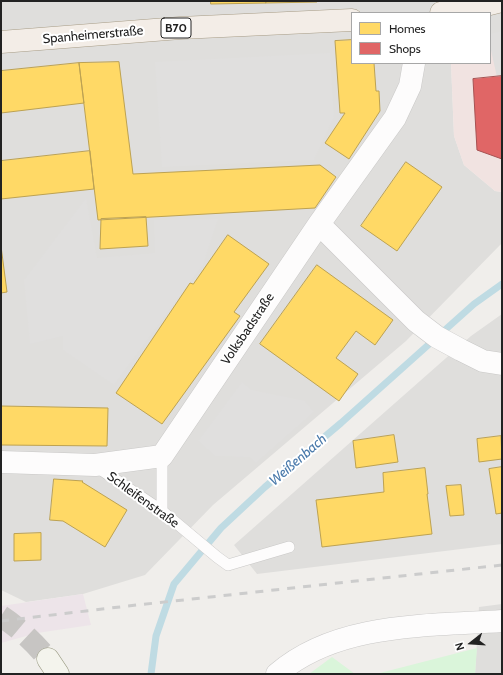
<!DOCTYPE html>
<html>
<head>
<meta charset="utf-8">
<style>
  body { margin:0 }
  #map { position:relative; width:503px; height:675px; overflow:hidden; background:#f0eeeb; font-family:Cabin,sans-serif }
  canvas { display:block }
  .frame { position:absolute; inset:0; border:2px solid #222; pointer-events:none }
  .legend { position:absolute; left:351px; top:12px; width:140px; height:52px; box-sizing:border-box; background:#fff; border:1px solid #a7a7a7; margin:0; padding:5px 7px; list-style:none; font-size:12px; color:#222 }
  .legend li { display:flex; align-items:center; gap:8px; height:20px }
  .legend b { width:20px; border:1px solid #a7a7a7 }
  .north { position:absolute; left:451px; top:623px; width:40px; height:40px; -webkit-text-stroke:3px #fff; paint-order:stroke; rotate:253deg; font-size:11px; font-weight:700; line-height:16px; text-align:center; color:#222 }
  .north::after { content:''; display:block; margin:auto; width:14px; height:18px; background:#222; clip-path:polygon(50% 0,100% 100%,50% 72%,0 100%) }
</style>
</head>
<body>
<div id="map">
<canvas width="503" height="675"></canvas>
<div class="frame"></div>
<ul class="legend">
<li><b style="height:11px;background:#ffd966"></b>Homes</li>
<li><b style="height:11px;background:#e06666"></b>Shops</li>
</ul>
<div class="north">N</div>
</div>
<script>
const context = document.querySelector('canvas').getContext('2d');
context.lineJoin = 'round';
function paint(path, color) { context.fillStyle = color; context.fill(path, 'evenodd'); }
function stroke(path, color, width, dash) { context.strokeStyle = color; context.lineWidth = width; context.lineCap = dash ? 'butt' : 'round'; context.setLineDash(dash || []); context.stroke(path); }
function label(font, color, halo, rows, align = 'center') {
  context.font = font + ' Cabin,sans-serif'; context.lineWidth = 4; context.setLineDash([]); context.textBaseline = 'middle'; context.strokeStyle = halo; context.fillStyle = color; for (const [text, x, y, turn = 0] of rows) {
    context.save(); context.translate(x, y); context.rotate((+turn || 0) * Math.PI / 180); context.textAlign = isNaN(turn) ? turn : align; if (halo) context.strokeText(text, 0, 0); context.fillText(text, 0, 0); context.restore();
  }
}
paint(new Path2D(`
  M 1,1 L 502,1 L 502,33 L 490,37 L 490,13 L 352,13 L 352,63 L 451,63 L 454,136 L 464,165 L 495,191 L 502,192 L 502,243 L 406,341 L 213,505 L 145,575 L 83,594 L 26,602 L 1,590 Z
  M 502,314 L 502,544 L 257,574 L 234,545 L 471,336 Z
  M 502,604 L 502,674 L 475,674 L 479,607 Z`), '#dfdedc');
paint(new Path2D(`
  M 502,33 L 502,192 L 495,191 L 464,165 L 454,136 L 451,63 L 490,63 L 490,37 Z`), '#f1e3e1');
paint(new Path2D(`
  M 83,594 L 91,625 L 37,633 L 1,643 L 1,606 Z`), '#ede4e9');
paint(new Path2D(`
  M 477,648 L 475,674 L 376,674 Z
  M 332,657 L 355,674 L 309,674 Z`), '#daf5da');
paint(new Path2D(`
  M 502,31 L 502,76 L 497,77 L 490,46 L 490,34 Z
  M 330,53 L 334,117 L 314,160 L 162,167 L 155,62 Z
  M 86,198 L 97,258 L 155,253 L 154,220 L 218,219 L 203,265 L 114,385 L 63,350 L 63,336 L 30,344 L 24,280 Z
  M 242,382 L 252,390 L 305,401 L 314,412 L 256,463 L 250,457 L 215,456 L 198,441 Z`), '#e0dfde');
const homes = new Path2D(`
  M 211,1 L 266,1 L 266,3 L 211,4 Z
  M 266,1 L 317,1 L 317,2 L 266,3 Z
  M 352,40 L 352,63 L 374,63 L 376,91 L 379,91 L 380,111 L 349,159 L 325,143 L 345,113 L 340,113 L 335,41 Z
  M 119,62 L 133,174 L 320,165 L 336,177 L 315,208 L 98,220 L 79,63 Z
  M 79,63 L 84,103 L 1,113 L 1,71 Z
  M 90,151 L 94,189 L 1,199 L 1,161 Z
  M 406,162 L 442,187 L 397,251 L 361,226 Z
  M 146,217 L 148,246 L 100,249 L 101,219 Z
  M 228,235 L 269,264 L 234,312 L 240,316 L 162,424 L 116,393 L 190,283 L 193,284 Z
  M 1,246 L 7,292 L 1,293 Z
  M 317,265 L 393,320 L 375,345 L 356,331 L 336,358 L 358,374 L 339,401 L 260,344 Z
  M 1,406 L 108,408 L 107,446 L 1,445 Z
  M 394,435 L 398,462 L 356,468 L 353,441 Z
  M 501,436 L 502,459 L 479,462 L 477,439 Z
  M 502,467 L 502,513 L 496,514 L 489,469 Z
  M 425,468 L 428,494 L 427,494 L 432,534 L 322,547 L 316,500 L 384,492 L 383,473 Z
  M 54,479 L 83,481 L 82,482 L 127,510 L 105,547 L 63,521 L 50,520 Z
  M 461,485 L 464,515 L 450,516 L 446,486 Z
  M 41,533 L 41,560 L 14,561 L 14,534 Z`);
paint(homes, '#ffd966');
stroke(homes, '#bda252', 1);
const shops = new Path2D(`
  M 502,76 L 502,159 L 477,150 L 473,79 Z`);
paint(shops, '#e06666');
stroke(shops, '#a75252', 1);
stroke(new Path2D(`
  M 151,674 L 156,636 L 174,584 L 221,528 L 265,487 L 341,423 L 474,304 L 502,284`), '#bfdbe3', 7);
stroke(new Path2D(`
  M 1,616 C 19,628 34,642 48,659`), '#c7c5c3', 22, [22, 11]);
const service = new Path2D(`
  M 162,456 L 162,511
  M 97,467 L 162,511 L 217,557 L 228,565 L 289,547`);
const minor = new Path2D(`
  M 319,224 L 416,321 L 437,337 L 461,350 L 483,361 L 502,364
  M 1,462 L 95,465 L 162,456 L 319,224 L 395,118 L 410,86 L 414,63
  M 277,674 C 337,622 428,626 502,621`);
const secondary = new Path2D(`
  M 48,659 L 58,674`);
const primary = new Path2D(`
  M 441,13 L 470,9 L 502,1
  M 1,42 L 180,28 L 352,20`);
stroke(service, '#c9c8c7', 12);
stroke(minor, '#c9c8c7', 23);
stroke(secondary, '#999a82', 23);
stroke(primary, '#a79c86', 23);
stroke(service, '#fdfcfc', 11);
stroke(minor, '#fdfcfc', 22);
stroke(secondary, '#f4f4ed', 22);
stroke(primary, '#f3ede7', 22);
stroke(new Path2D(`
  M 1,621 L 128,606 L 502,565`), '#ccc', 3, [8, 8]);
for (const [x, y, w] of [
  [176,28,30]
]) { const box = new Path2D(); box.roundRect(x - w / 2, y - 10, w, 20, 3); context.fillStyle = '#fff'; context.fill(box); stroke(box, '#222', 1); }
label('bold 12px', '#222', null, [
  ["B70",176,28]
]);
label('13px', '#222', '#fff', [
  ["Spanheimerstraße",93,35,-5],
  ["Volksbadstraße",248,329,-56],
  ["Schleifenstraße",143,500,36]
]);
label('italic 14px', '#4a7aab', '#fff', [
  ["Weißenbach",298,460,-41]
]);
</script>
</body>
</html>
